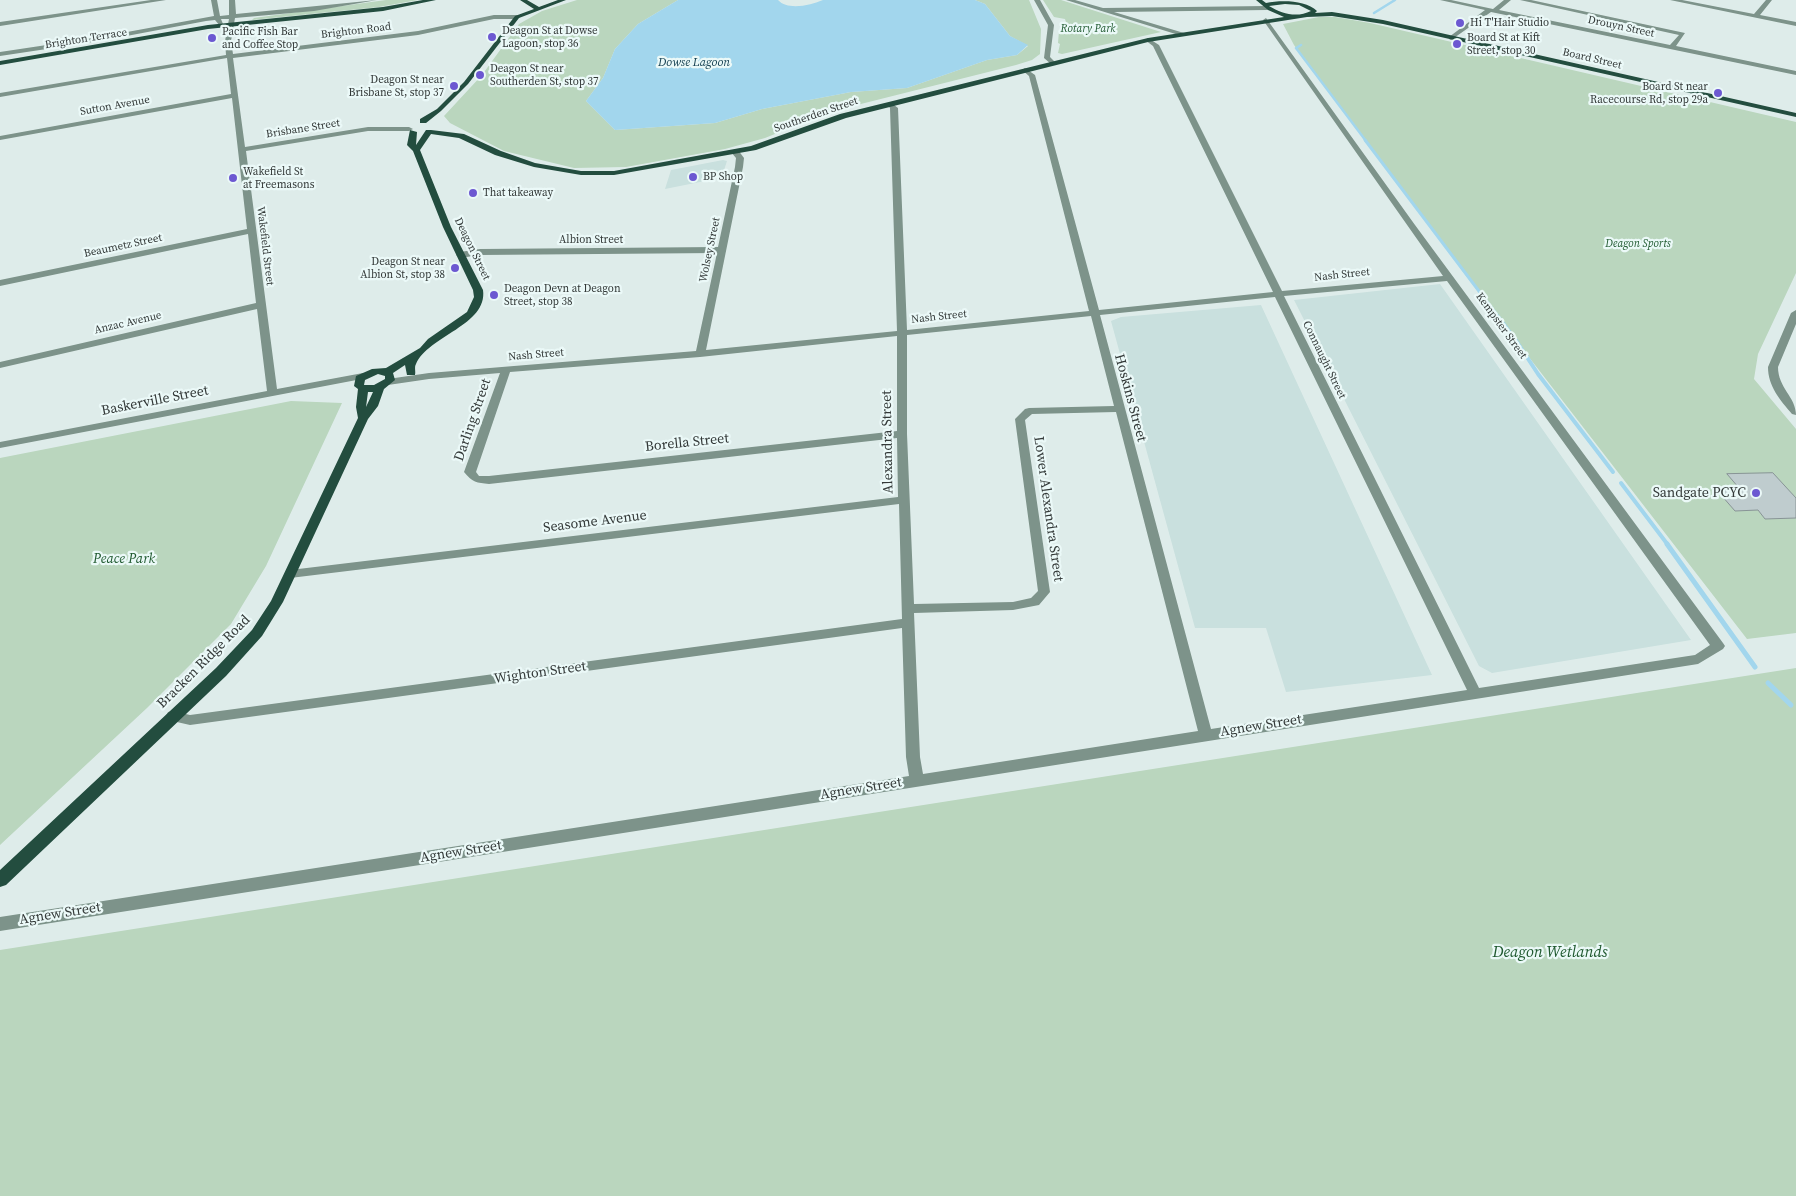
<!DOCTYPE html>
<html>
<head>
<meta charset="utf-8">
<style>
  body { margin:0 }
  canvas { display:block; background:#deecea }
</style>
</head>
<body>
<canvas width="1796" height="1196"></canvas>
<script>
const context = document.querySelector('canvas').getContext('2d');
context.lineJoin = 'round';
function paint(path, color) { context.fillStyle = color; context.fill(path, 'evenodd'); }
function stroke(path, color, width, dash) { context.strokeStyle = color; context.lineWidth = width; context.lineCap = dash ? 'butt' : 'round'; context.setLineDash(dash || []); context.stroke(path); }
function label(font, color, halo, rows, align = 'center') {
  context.font = font + ' "Source Serif 4",serif'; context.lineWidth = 4.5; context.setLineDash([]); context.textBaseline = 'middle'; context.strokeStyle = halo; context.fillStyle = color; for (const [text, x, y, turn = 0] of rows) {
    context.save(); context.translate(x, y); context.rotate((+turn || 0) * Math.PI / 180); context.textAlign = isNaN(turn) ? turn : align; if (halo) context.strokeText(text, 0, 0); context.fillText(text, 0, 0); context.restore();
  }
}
paint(new Path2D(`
  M 723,160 L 727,161 L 723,173 L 710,180 L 665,189 L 671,170 Z
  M 1440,284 L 1691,640 L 1492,673 L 1479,666 L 1294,300 Z
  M 1261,305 L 1432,675 L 1286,692 L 1266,628 L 1195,628 L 1111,321 L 1121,317 Z`), '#c9e0de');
paint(new Path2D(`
  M 386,0 L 418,0 L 379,7 L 252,20 L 254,18 Z
  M 577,0 L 678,0 L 638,24 L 615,49 L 603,78 L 586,101 L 615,130 L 715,123 L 762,109 L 851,92 L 907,88 L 987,60 L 1017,55 L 1028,46 L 1010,36 L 985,4 L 975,0 L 1029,0 L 1041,29 L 1040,54 L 1032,60 L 1016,65 L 829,112 L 765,138 L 725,149 L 626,167 L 574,168 L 504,151 L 450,123 L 444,116 L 482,75 L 519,24 L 542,11 Z
  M 1043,0 L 1061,0 L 1161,32 L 1062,54 L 1058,53 L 1060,44 L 1058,43 L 1059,31 L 1068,29 L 1065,19 L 1054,17 Z
  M 1319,17 L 1335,17 L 1370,23 L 1796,122 L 1796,273 L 1758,354 L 1754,379 L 1796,429 L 1796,633 L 1747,639 L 1470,281 L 1294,45 L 1283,24 Z
  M 291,401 L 342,403 L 266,566 L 231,624 L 147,708 L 0,845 L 0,458 Z
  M 1796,668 L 1796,1196 L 0,1196 L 0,950 Z`), '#bad6be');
paint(new Path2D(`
  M 678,0 L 778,0 C 788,11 811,5 823,0 L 975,0 L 985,4 L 1010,36 L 1028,45 L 1017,55 L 987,60 L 907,88 L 851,92 L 762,109 L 715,123 L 615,130 L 586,101 L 603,78 L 615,49 L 638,24 Z`), '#a2d6ed');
stroke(new Path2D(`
  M 1374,13 L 1395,0
  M 1301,45 L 1296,48 L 1366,141`), '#a2d6ed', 2.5);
stroke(new Path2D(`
  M 1365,140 L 1500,319`), '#a2d6ed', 3);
stroke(new Path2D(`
  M 1499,318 L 1511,334
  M 1515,339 L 1538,374 L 1613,472
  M 1621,483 L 1668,545`), '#a2d6ed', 4);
stroke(new Path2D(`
  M 1667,544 L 1755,667
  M 1768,683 L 1791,705`), '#a2d6ed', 5);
const building = new Path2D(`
  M 1773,473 L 1796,498 L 1796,518 L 1765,519 L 1758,510 L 1735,511 L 1715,488 L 1739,488 L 1727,474 Z`);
paint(building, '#bfccce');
stroke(building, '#889496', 1);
paint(new Path2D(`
  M 151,0 L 166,0 L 0,26 L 0,22 Z
  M 211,0 L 217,0 L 220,16 L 229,15 L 229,0 L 235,0 L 236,14 L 377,0 L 314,11 L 235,18 L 231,41 L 233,54 L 418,31 L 494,15 L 517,15 L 520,17 L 517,19 L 494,19 L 418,35 L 233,58 L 245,147 L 368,127 L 409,127 L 413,129 L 409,131 L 368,131 L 246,151 L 277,389 L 363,373 L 367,374 L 367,378 L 0,448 L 0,442 L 267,391 L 257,309 L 0,368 L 0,362 L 256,303 L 248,234 L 0,286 L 0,280 L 247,229 L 232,98 L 0,140 L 0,136 L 231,94 L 227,58 L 0,97 L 0,93 L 226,55 L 225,41 L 229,19 L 221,19 L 223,24 L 220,26 L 215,20 L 206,21 L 100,41 L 0,56 L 0,52 L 100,37 L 214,16 Z
  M 1034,0 L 1040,0 L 1054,25 L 1050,57 L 1055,62 L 1055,64 L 1051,64 L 1044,58 L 1048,25 Z
  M 1066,0 L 1075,0 L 1103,8 L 1267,6 L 1270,8 L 1267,10 L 1114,12 L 1184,33 L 1182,36 Z
  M 1440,0 L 1451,0 L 1493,9 L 1504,0 L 1511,0 L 1499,10 L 1670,45 L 1679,35 L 1520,0 L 1531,0 L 1685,33 L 1676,46 L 1796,71 L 1796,75 L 1491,12 L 1451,40 L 1449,39 L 1449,37 L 1485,10 Z
  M 1670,0 L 1682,0 L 1754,14 L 1766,0 L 1772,0 L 1760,15 L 1796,22 L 1796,26 Z
  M 1266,18 L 1415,225 L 1723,643 L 1725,646 L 1723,649 L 1698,664 L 0,931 L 0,917 L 909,776 L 906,757 L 902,628 L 190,725 L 168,720 L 166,716 L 168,712 L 173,711 L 190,715 L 902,619 L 899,504 L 290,578 L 284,574 L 290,570 L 898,497 L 897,438 L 489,484 C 477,483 472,482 464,472 L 500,373 L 429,379 L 388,385 L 383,382 L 388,379 L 429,373 L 696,351 L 717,253 L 480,255 L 460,258 L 456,255 L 460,252 L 480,249 L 718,247 L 735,167 L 736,158 L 731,152 L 732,150 L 738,150 L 744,158 L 743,167 L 706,350 L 897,331 L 890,108 L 887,104 L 890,102 L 898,108 L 907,330 L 1089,311 L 1029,76 L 1022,70 L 1025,68 L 1035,75 L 1099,310 L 1273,292 L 1153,46 L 1145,40 L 1148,38 L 1159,45 L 1282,291 L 1443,276 L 1263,20 ZM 1447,281 L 1710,645 L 1695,655 L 1479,688 L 1284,296 ZM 1275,297 L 1467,690 L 1211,729 L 1100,315 ZM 1091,316 L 1114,406 L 1029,408 L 1025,409 L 1015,419 L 1038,591 L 1031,598 L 1013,602 L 914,604 L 907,434 L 907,335 ZM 897,336 L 897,431 L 489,476 L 479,476 L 476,472 L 510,372 L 700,357 ZM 1116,412 L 1198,731 L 923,774 L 920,757 L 914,613 L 1013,610 L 1039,605 L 1050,592 L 1025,420 L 1032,414 Z
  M 1796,310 L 1796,324 L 1778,367 C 1778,388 1796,397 1796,415 L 1792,414 C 1780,400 1768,386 1768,367 L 1791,313 Z`), '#7d938a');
paint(new Path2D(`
  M 423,0 L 436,0 L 383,11 L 208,29 L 0,65 L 0,61 L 208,25 L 383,7 Z
  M 520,0 L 527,0 L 539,7 L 558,0 L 566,0 L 519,18 L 468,84 L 441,111 L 426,123 L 420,123 L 420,119 L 437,109 L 464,82 L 515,16 L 534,9 Z
  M 1256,0 L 1262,0 L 1266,3 C 1281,0 1306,0 1317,11 L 1315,13 L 1332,12 L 1383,20 L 1796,113 L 1796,117 L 1383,24 L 1332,16 L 1307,17 L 1148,42 L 846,118 L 756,150 L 614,175 L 581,175 L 534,167 L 495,155 L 459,138 L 431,134 L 420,150 L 451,227 L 483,290 C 488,325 428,336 416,364 C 414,367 416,372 415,375 L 407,375 L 405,365 L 393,373 L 395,380 L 384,389 L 378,406 L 368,419 L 283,602 L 262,636 L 226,676 L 6,885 L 0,887 L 0,870 L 216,668 L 252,630 L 271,601 L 358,418 L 356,407 L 358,389 L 354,386 L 356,376 L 372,369 L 386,368 L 420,348 L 428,339 L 467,312 L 474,297 L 473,290 L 443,227 L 413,151 L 407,145 L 410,130 L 417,132 L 416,145 L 426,130 L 431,130 L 464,134 L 501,151 L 535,163 L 581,171 L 614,171 L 751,146 L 840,114 L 1148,38 L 1284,17 L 1268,10 ZM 1285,4 L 1299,5 L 1311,11 C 1297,18 1282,14 1269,6 ZM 378,374 L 385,376 L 385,379 L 374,385 L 364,385 L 365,380 ZM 368,392 L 373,392 L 366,407 Z`), '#234d3f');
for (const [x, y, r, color] of [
  [1460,23,5,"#6c58d1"],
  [492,37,5,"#6c58d1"],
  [212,38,5,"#6c58d1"],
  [1457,44,5,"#6c58d1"],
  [480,75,5,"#6c58d1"],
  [454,86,5,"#6c58d1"],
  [1718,93,5,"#6c58d1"],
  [693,177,5,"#6c58d1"],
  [233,178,5,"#6c58d1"],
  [473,193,5,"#6c58d1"],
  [455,268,5,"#6c58d1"],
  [494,295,5,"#6c58d1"],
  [1756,493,5,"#6c58d1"]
]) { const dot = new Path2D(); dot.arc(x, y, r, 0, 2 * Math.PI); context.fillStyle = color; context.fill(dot); stroke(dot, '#ebf9f8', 2); }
label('11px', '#333938', '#ebf9f8', [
  ["Hi T'Hair Studio",1470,23],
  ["Deagon St at Dowse",502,31],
  ["Lagoon, stop 36",502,44],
  ["Pacific Fish Bar",222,32],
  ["and Coffee Stop",222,45],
  ["Board St at Kift",1467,38],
  ["Street, stop 30",1467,51],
  ["Deagon St near",490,69],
  ["Southerden St, stop 37",490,82],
  ["Deagon St near",444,80,"right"],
  ["Brisbane St, stop 37",444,93,"right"],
  ["Board St near",1708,87,"right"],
  ["Racecourse Rd, stop 29a",1708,100,"right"],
  ["Wakefield St",243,172],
  ["at Freemasons",243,185],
  ["BP Shop",703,177],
  ["That takeaway",483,193],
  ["Deagon St near",445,262,"right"],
  ["Albion St, stop 38",445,275,"right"],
  ["Deagon Devn at Deagon",504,289],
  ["Street, stop 38",504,302]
], 'left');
label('11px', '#333938', '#ebf9f8', [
  ["Drouyn Street",1621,27,12],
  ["Brighton Road",356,31,-7],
  ["Brighton Terrace",86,39,-9],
  ["Board Street",1592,59,13],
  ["Sutton Avenue",115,106,-10],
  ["Southerden Street",816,115,-19],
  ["Brisbane Street",303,129,-9],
  ["Albion Street",591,240],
  ["Beaumetz Street",123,246,-12],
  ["Wakefield Street",265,246,83],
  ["Deagon Street",472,249,64],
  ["Wolsey Street",710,250,-78],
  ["Nash Street",1342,275,-6],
  ["Nash Street",939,317,-6],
  ["Anzac Avenue",128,323,-13],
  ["Kempster Street",1501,326,54],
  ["Nash Street",536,355,-5],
  ["Connaught Street",1324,360,64]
]);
label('italic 11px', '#1f592f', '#ebf9f8', [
  ["Rotary Park",1088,29],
  ["Deagon Sports",1638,244]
]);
label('italic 12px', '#174253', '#ebf9f8', [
  ["Dowse Lagoon",694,63]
]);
label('14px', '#333938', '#ebf9f8', [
  ["Hoskins Street",1130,398,75],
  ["Baskerville Street",155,401,-11],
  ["Darling Street",473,420,-71],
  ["Alexandra Street",888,442,-91],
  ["Borella Street",687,443,-6],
  ["Lower Alexandra Street",1048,509,82],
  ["Seasome Avenue",595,522,-7],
  ["Bracken Ridge Road",204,662,-45],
  ["Wighton Street",540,673,-8],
  ["Agnew Street",1261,726,-9],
  ["Agnew Street",861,789,-9],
  ["Agnew Street",461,852,-9],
  ["Agnew Street",60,914,-9]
]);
label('14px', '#333938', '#ebf9f8', [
  ["Sandgate PCYC",1746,493]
], 'right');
label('italic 14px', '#1f592f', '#ebf9f8', [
  ["Peace Park",124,559]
]);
label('italic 16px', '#1f592f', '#ebf9f8', [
  ["Deagon Wetlands",1550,953]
]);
</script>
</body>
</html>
